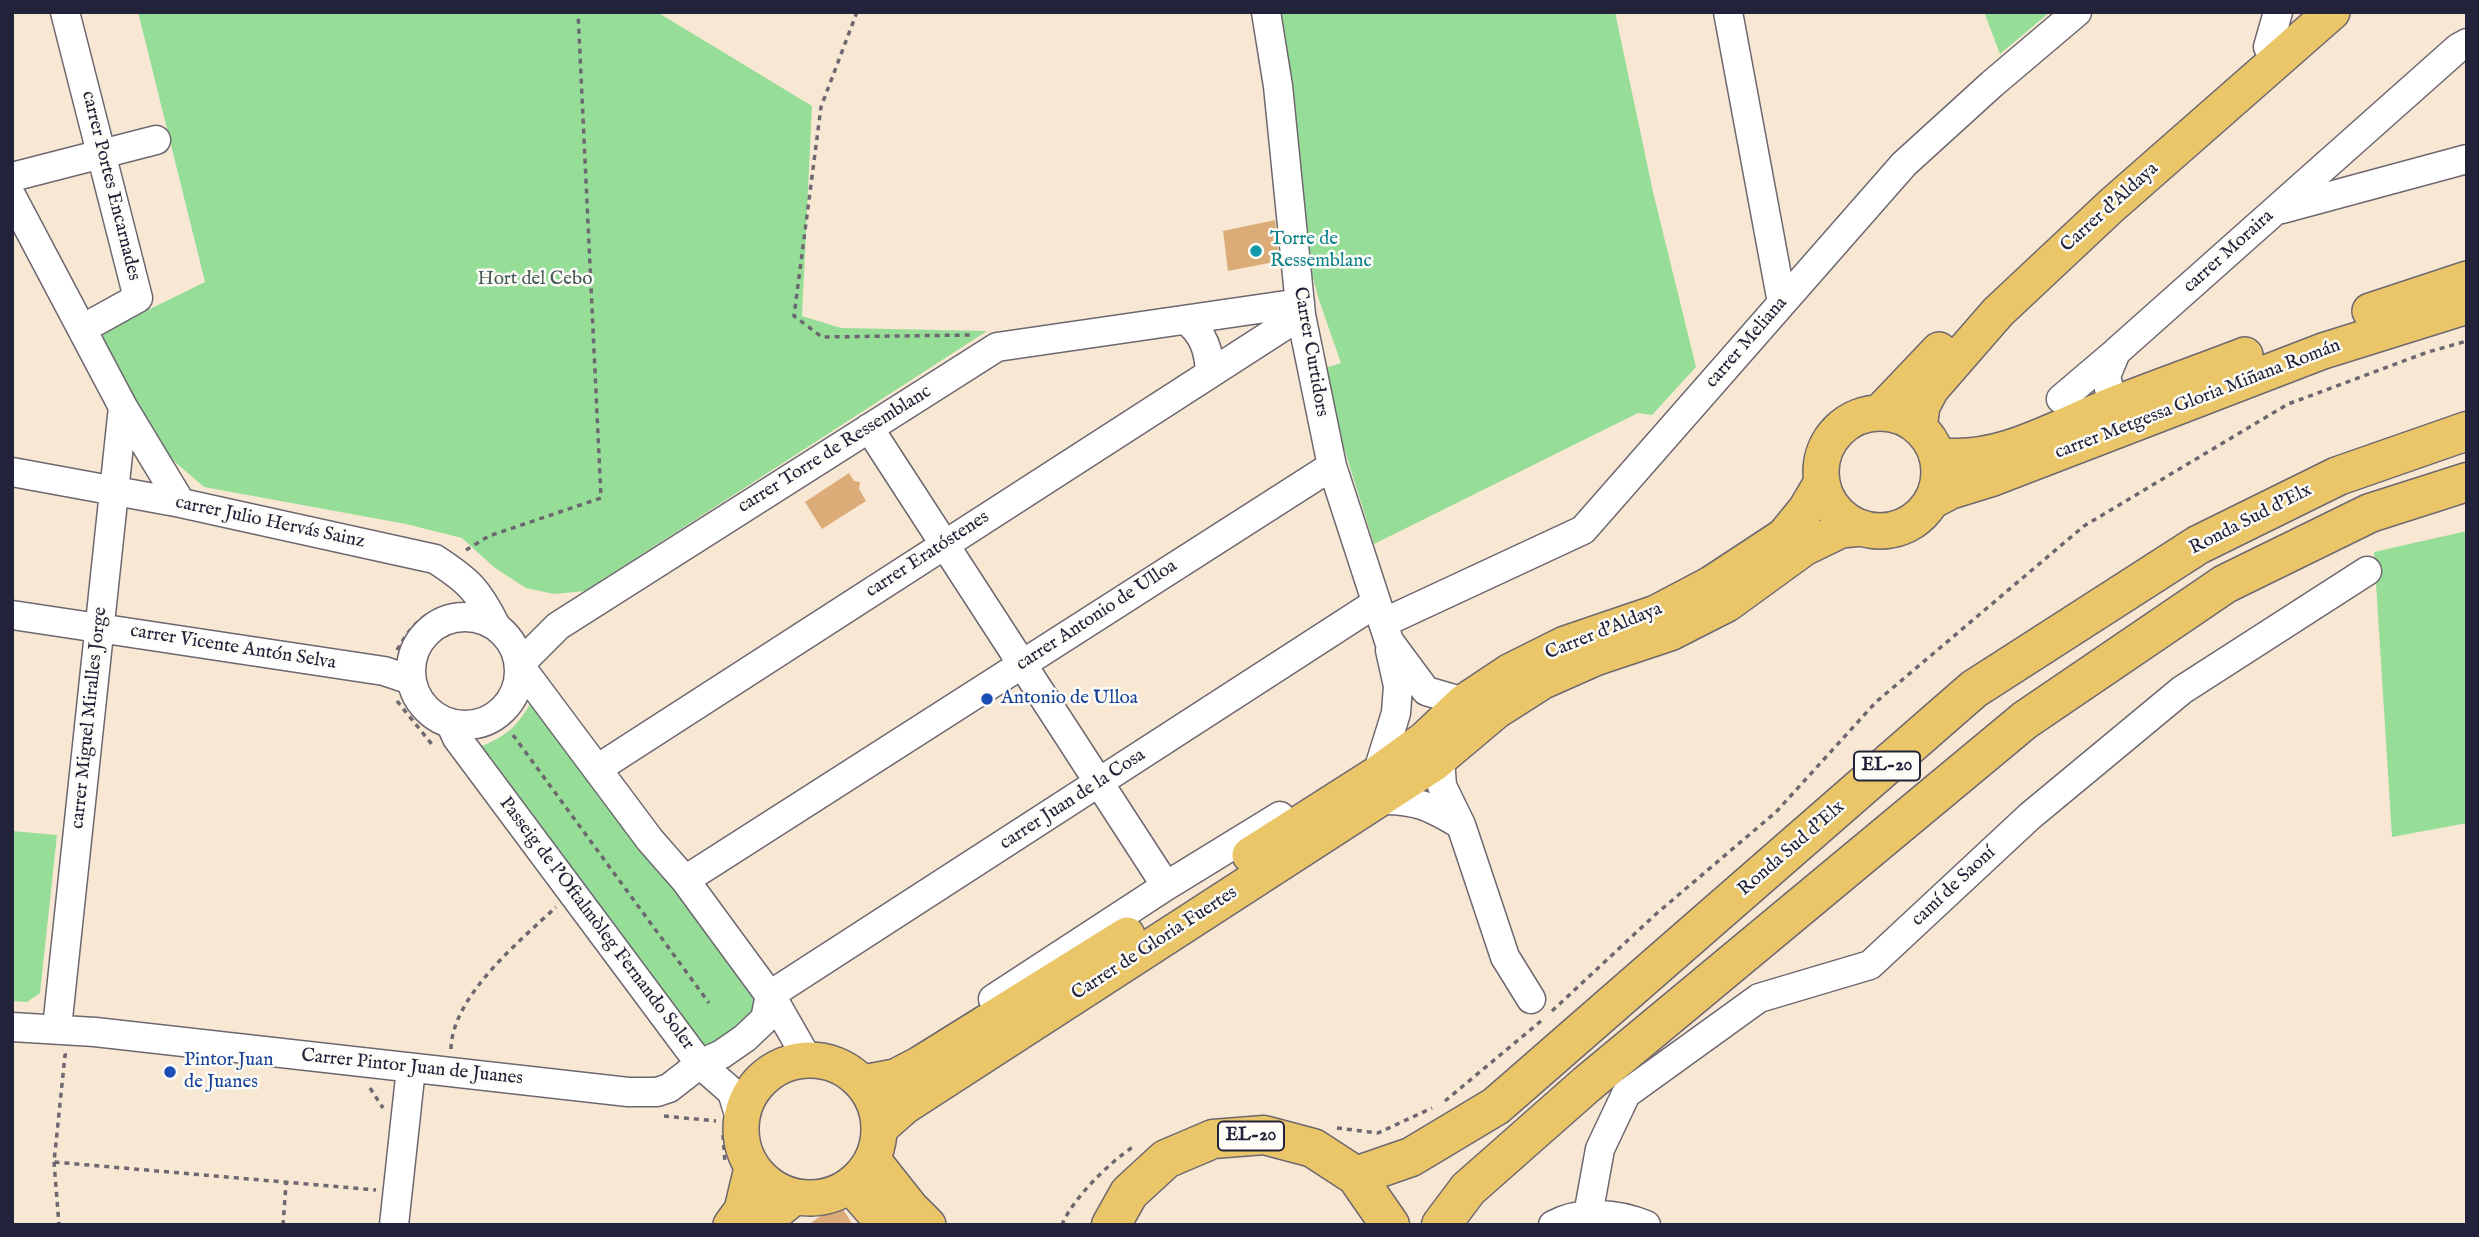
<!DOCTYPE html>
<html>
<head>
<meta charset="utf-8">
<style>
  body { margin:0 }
  #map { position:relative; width:2479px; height:1237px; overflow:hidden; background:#f8e7d3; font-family:"IM FELL English",serif }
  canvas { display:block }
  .frame { position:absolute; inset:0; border:14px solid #22223b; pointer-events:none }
</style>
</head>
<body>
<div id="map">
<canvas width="2479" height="1237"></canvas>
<div class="frame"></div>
</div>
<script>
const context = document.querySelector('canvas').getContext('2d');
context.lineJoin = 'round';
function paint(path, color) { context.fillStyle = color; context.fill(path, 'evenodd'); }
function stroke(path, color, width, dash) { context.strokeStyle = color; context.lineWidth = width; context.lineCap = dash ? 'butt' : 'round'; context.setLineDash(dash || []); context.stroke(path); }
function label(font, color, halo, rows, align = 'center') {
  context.font = font + ' "IM FELL English",serif'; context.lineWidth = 5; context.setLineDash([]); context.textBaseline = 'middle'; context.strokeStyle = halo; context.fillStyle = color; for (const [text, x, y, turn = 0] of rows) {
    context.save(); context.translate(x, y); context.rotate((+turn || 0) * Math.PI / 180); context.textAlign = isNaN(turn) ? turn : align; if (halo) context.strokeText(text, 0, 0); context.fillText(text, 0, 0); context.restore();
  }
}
paint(new Path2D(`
  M 138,12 L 657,12 L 812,106 L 802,316 L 841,328 L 987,331 L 585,591 L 554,594 L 526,588 L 495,568 L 462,538 L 406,524 L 204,487 L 175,462 L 144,426 L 95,336 L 205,282 Z
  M 1280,12 L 1615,12 L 1653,192 L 1696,367 L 1652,415 L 1638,413 L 1374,544 L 1324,384 L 1322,369 L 1341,363 L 1319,300 L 1304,245 L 1288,55 Z
  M 1984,12 L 2050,12 L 2000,54 Z
  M 2467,531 L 2467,823 L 2392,837 L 2374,552 Z
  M 532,701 L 756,994 L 756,1011 L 716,1046 L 695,1043 L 477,748 C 507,736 516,728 532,701 Z
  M 12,831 L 57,835 L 40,993 L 27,1002 L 12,1001 Z`), '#96de98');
paint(new Path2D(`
  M 1275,220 L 1279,261 L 1228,271 L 1223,231 Z
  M 849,473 L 854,481 L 860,482 L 859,489 L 866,501 L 822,529 L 805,502 Z
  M 839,1203 L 853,1225 L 808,1225 Z`), '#dcac78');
const minor = new Path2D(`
  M 65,12 L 138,298 L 82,329
  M 1266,12 L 1278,86 L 1301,315 L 1332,466 L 1389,641 L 1426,691 L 1464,702
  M 1728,12 L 1782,303
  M 2268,47 L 2278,12
  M 12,177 L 156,140
  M 12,197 L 123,407 L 181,503
  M 2282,209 L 2467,159
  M 1186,320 C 1204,334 1209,351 1210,373
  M 2061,399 L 2114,354
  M 2113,405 L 2106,376 L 2116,352 L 2458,48 L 2467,43
  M 869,428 L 1166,886
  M 12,472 L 181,503 L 435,559 C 469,581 478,590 496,626
  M 12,615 L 384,671 L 411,680
  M411 671a54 54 0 1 1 108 0a54 54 0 1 1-108 0Z
  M 1383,623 L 1583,530 L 1904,164 L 1992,84 L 2077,12
  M 520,664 L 558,626 L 997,347 L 1300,303
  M 520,666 L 650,840 L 685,880 L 776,1004 L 808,1060
  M 451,725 L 457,738 L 700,1064 L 732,1092 L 741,1121
  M 1440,758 L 1442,786 L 1461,825 L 1505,957 L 1531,999
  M 597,769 L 1301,315
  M 1377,774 L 1396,713 L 1398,686 L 1390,650
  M 1380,800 C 1416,799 1431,807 1461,825
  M 685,880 L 1332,466
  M 770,995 L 1376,603
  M 993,999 L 1166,886 L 1280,816
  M 12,1027 L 95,1032 L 628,1092 L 657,1092 L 669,1088 L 700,1064 L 722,1054 L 745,1038 L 765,1019 L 770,995
  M 57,1028 L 123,407
  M 1588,1215 L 1600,1149 L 1626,1094 L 1759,998 L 1870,965 L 2030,816 L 2182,690 L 2367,571
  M 394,1225 L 411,1068
  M 1553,1225 C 1581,1210 1617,1213 1646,1225`);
const major = new Path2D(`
  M 2370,311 L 2467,279
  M 1879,413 L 1939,350
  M1821 472a59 59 0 1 1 118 0a59 59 0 1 1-118 0Z
  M 1919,428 L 1922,406 L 1931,389 L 1998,312 L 2111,206 L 2332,12
  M 1937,455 C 1998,465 2059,426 2115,404 C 2158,387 2201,372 2245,355
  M 1932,501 L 1951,491 L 1993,478 L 2323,351 L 2467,306
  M 1250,855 L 1377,774 L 1425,739 L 1464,702 L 1509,672 L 1565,644 L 1656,613 L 1711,584 L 1784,536 L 1806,509 L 1822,482
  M741 1129a69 69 0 1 1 138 0a69 69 0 1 1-138 0Z
  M 863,1083 L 895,1077 L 920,1064 L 1127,935
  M 880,1128 L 905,1106 L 1433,764 L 1496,711 L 1543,681 L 1595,658 L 1670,633 L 1727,604 L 1804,548 L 1841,530 L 1862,528
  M 873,1160 L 911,1208 L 928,1225
  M 851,1186 L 885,1225
  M 731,1225 L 742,1210 L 752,1168
  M 760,1225 L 794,1197`);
const highway = new Path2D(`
  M 1356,1176 L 1411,1157 L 1496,1106 L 1974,689 L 2198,545 L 2338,476 L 2467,431
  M 1111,1225 L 1129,1193 L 1166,1159 L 1213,1139 L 1264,1135 L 1313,1148 L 1356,1176 L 1390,1225
  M 1441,1225 L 1468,1189 L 1587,1084 L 2025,720 L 2225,584 L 2370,513 L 2467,482`);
stroke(minor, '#6d6770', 31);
stroke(major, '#6d6770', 38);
stroke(highway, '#6d6770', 41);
stroke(new Path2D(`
  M 857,12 L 821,107 L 794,316 L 822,337 L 970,335
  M 466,550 L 489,536 L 601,498 L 578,12
  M 397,650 C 412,624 426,608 458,606
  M 397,701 L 434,747
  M 513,735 L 709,1003
  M 1552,1011 L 1656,914 L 1776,812 L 1876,702 L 2084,526 L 2288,404 L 2428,352 L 2467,341
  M 451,1049 C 452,996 520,941 556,907
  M 67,1055 L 65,1055 L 54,1162 L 376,1190
  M 370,1088 L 383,1108
  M 1445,1101 L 1541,1021
  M 664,1116 L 716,1121
  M 1337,1128 L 1378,1133 L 1432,1108
  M 723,1135 L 725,1163
  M 54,1162 L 59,1225
  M 283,1225 L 286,1184
  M 1062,1225 C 1072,1199 1110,1162 1133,1147`), '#6d6770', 3.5, [5, 5]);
stroke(minor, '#fff', 28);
stroke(major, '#ebc669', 35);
stroke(highway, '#ebc669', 38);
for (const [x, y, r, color] of [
  [1256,251,7,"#0f9aa8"],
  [987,699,7,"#1a4fb4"],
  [170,1072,7,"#1a4fb4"]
]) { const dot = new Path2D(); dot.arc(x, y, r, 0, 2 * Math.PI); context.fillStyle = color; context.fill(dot); stroke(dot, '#fdfcf7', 2.5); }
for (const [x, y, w] of [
  [1887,766,66],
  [1251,1136,66]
]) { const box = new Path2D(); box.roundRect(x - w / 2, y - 14.5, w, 29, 5); context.fillStyle = '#fdfcf7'; context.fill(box); stroke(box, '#22223b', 2); }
label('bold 18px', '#22223b', null, [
  ["EL-20",1887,766],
  ["EL-20",1251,1136]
]);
label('19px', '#22223b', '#fdfcf7', [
  ["carrer Portes Encarnades",110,186,76],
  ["Carrer d'Aldaya",2110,208,-42],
  ["carrer Moraira",2229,252,-42],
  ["carrer Meliana",1747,343,-49],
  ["Carrer Curtidors",1310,352,80],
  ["carrer Metgessa Gloria Miñana Román",2198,400,-21],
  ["carrer Torre de Ressemblanc",835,450,-32],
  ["Ronda Sud d'Elx",2251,520,-27],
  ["carrer Julio Hervás Sainz",270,523,12],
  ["carrer Eratóstenes",928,555,-33],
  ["carrer Antonio de Ulloa",1097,616,-33],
  ["Carrer d'Aldaya",1604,632,-22],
  ["carrer Vicente Antón Selva",233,648,9],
  ["carrer Miguel Miralles Jorge",90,718,-84],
  ["carrer Juan de la Cosa",1073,800,-33],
  ["Ronda Sud d'Elx",1792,849,-41],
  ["camí de Saoní",1954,887,-43],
  ["Passeig de l'Oftalmòleg Fernando Soler",596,924,53],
  ["Carrer de Gloria Fuertes",1155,944,-33],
  ["Carrer Pintor Juan de Juanes",412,1068,6]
]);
label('19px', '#0d838f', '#fdfcf7', [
  ["Torre de",1270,240],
  ["Ressemblanc",1270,262]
], 'left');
label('19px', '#455a57', '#fdfcf7', [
  ["Hort del Cebo",535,280]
]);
label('19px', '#164399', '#fdfcf7', [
  ["Antonio de Ulloa",1001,699],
  ["Pintor Juan",184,1061],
  ["de Juanes",184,1083]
], 'left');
</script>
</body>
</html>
